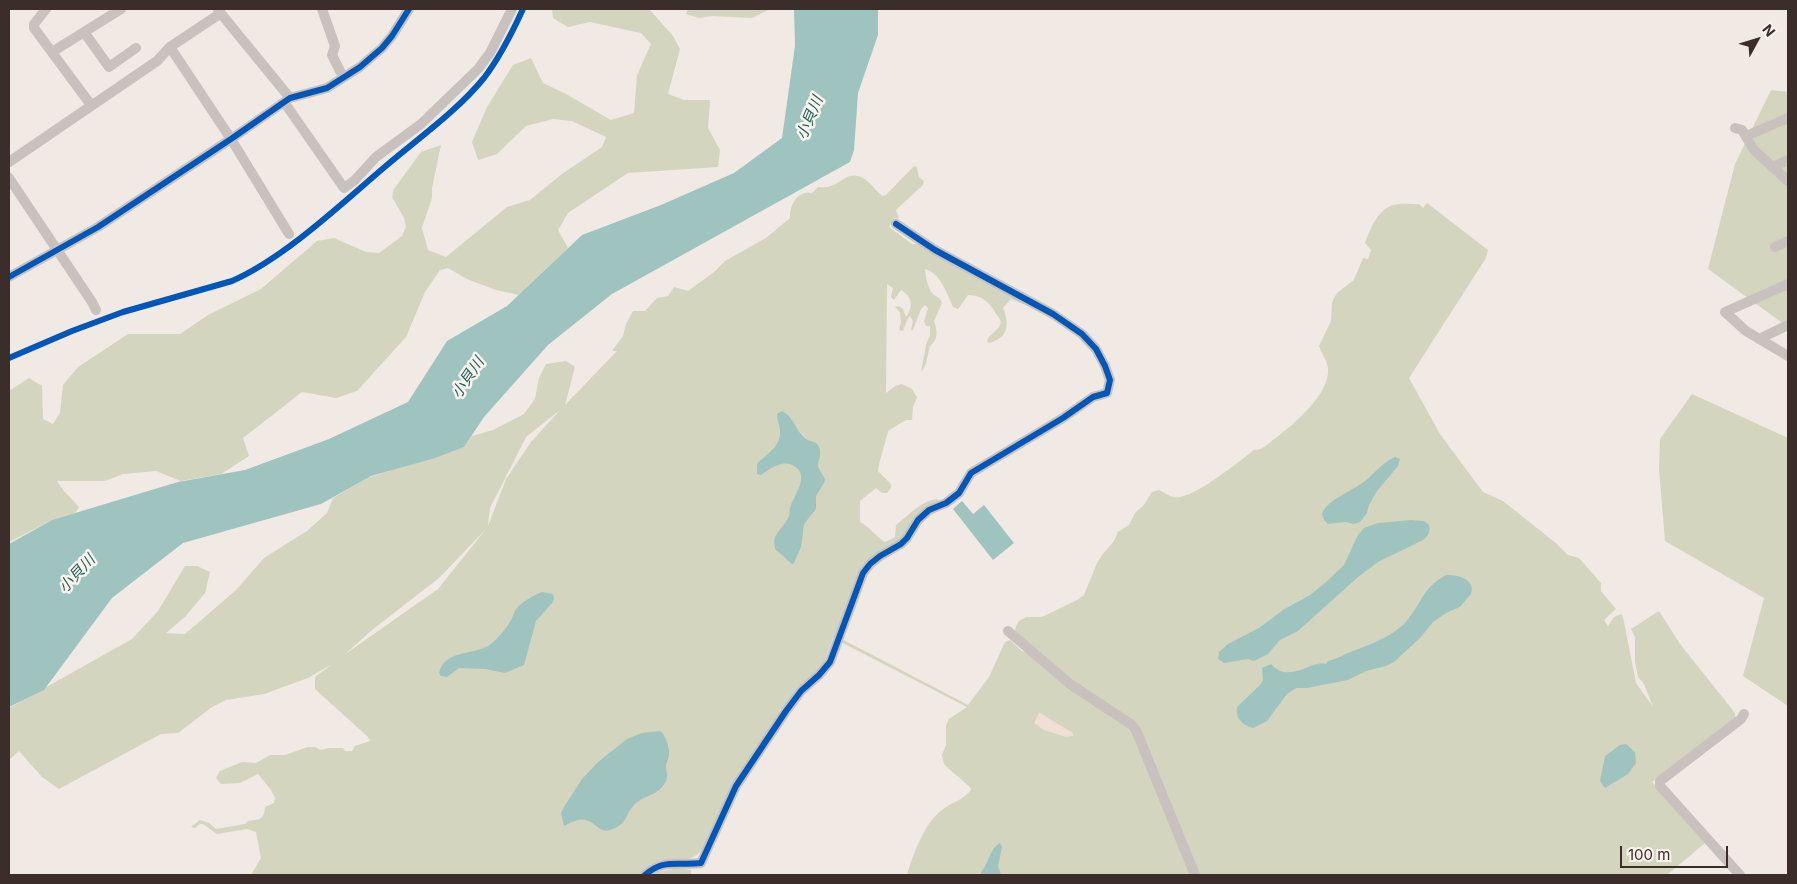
<!DOCTYPE html>
<html>
<head>
<meta charset="utf-8">
<style>
  body { margin:0 }
  #map { position:relative; width:1797px; height:884px; overflow:hidden; background:#f0e9e4; font-family:Inter,sans-serif }
  canvas { display:block }
  .frame { position:absolute; inset:0; border:10px solid #3b2d2a; pointer-events:none }
  .north { position:absolute; left:1732px; top:15px; width:50px; height:50px; -webkit-text-stroke:4px #fbf3ed; paint-order:stroke; rotate:51deg; font-size:14px; font-weight:700; line-height:20px; text-align:center; color:#3b2d2a }
  .north::after { content:''; display:block; margin:auto; width:18px; height:22px; background:#3b2d2a; clip-path:polygon(50% 0,100% 100%,50% 72%,0 100%) }
  .scale { position:absolute; left:1620px; top:846px; width:108px; height:22px; box-sizing:border-box; border:2px solid #3b2d2a; border-top:0; padding-left:6px; font-size:15px; line-height:18px; white-space:nowrap; color:#3b2d2a; -webkit-text-stroke:4px #fbf3ed; paint-order:stroke }
</style>
</head>
<body>
<div id="map">
<canvas width="1797" height="884"></canvas>
<div class="frame"></div>
<div class="north">N</div>
<div class="scale">100 m</div>
</div>
<script>
const context = document.querySelector('canvas').getContext('2d');
context.lineJoin = 'round';
function paint(path, color) { context.fillStyle = color; context.fill(path, 'evenodd'); }
function stroke(path, color, width, dash) { context.strokeStyle = color; context.lineWidth = width; context.lineCap = dash ? 'butt' : 'round'; context.setLineDash(dash || []); context.stroke(path); }
function label(font, color, halo, rows, align = 'center') {
  context.font = font + ' Inter,"Noto Sans JP",sans-serif'; context.lineWidth = 5; context.setLineDash([]); context.textBaseline = 'middle'; context.strokeStyle = halo; context.fillStyle = color; for (const [text, x, y, turn = 0] of rows) {
    context.save(); context.translate(x, y); context.rotate((+turn || 0) * Math.PI / 180); context.textAlign = isNaN(turn) ? turn : align; if (halo) context.strokeText(text, 0, 0); context.fillText(text, 0, 0); context.restore();
  }
}
paint(new Path2D(`
  M 552,9 L 649,9 L 673,36 L 680,49 L 668,94 L 684,100 L 710,100 L 708,128 L 720,150 L 718,167 L 628,173 L 568,213 L 558,230 L 568,248 L 519,295 L 496,290 L 467,279 L 448,268 L 440,270 L 425,292 L 406,337 L 357,391 L 336,398 L 302,392 L 243,438 L 249,456 L 221,474 L 181,481 L 156,471 L 123,474 L 105,481 L 57,481 L 64,491 L 79,507 L 75,513 L 52,520 L 9,542 L 9,391 L 29,378 L 42,386 L 43,419 L 53,424 L 60,413 L 63,385 L 78,367 L 128,334 L 180,334 L 208,315 L 261,289 L 317,241 L 334,238 L 366,252 L 379,253 L 402,236 L 406,227 L 404,218 L 392,197 L 394,189 L 421,152 L 441,145 L 432,188 L 432,198 L 422,228 L 428,250 L 446,257 L 507,207 L 530,200 L 562,174 L 602,147 L 606,137 L 572,121 L 553,119 L 526,126 L 497,154 L 478,160 L 472,142 L 487,107 L 513,65 L 531,58 L 543,83 L 566,94 L 611,120 L 634,113 L 637,75 L 651,44 L 641,33 L 590,22 L 568,27 L 553,18 Z
  M 688,9 L 770,9 L 752,18 L 712,16 L 699,18 L 686,14 Z
  M 1771,90 L 1788,92 L 1788,327 L 1708,269 L 1735,164 Z
  M 914,166 L 917,167 L 919,177 L 924,181 L 923,185 L 897,209 L 896,211 L 899,217 L 897,219 L 895,218 L 889,227 L 912,244 L 918,244 L 1024,303 L 1023,304 L 1011,299 L 1003,308 C 1010,324 1008,338 989,343 L 987,341 C 989,334 997,332 1000,325 C 1002,320 999,318 996,314 C 991,303 980,294 968,295 L 958,309 L 953,307 C 947,293 940,273 925,269 C 926,277 927,287 933,294 C 938,298 940,297 942,303 L 934,321 C 937,330 939,339 930,346 C 927,355 928,365 921,372 L 926,345 L 930,335 L 930,326 L 926,326 L 924,321 L 928,308 L 925,305 L 921,309 L 913,330 L 911,330 L 913,321 L 910,316 L 907,320 L 903,331 L 899,330 L 901,322 L 900,312 L 895,307 L 899,306 L 903,309 L 906,317 C 914,306 912,296 901,290 L 894,300 L 891,297 L 893,288 L 887,284 L 886,393 L 895,386 L 902,384 L 912,389 L 917,397 L 913,407 L 912,420 L 906,420 L 888,431 C 885,445 880,457 878,471 L 891,484 L 891,488 L 887,493 L 882,493 L 876,488 L 860,501 L 860,522 C 870,527 875,536 885,542 L 895,537 L 896,525 C 909,515 921,501 937,499 L 939,501 L 899,540 L 868,560 L 836,636 L 968,705 L 989,677 L 1005,642 L 1010,640 L 1023,652 L 1029,644 L 1015,631 L 1016,626 L 1019,621 L 1026,617 L 1042,617 L 1077,600 L 1084,595 L 1097,563 L 1102,555 L 1114,541 L 1118,532 L 1129,525 L 1135,513 L 1144,505 L 1152,492 L 1159,490 C 1163,492 1169,496 1173,497 C 1190,502 1240,461 1254,450 C 1264,450 1269,442 1277,437 C 1294,424 1331,393 1328,368 C 1327,361 1322,353 1319,346 L 1331,321 L 1332,303 L 1334,298 L 1337,293 L 1354,280 L 1363,258 L 1368,259 L 1371,250 L 1365,243 C 1370,230 1378,208 1394,205 C 1401,203 1411,204 1419,204 L 1423,208 L 1427,203 L 1488,250 L 1486,258 L 1409,378 L 1440,434 L 1483,492 L 1503,501 L 1557,544 L 1568,555 L 1579,558 L 1601,583 L 1601,591 L 1616,609 L 1604,620 L 1608,626 L 1614,617 L 1621,614 L 1623,617 L 1636,683 L 1653,707 L 1644,684 L 1638,677 L 1635,662 L 1635,637 L 1631,629 L 1659,611 L 1680,644 L 1735,713 L 1735,718 L 1652,782 L 1705,843 L 1667,875 L 907,875 C 913,855 924,823 942,810 C 952,802 962,801 971,790 L 970,787 L 948,768 L 944,764 L 942,755 L 946,745 L 946,725 L 949,719 L 967,707 L 833,638 L 824,663 L 779,711 L 780,712 L 700,852 C 680,871 663,847 640,875 L 251,875 L 261,858 L 256,832 L 247,829 L 217,834 L 203,824 L 200,824 L 195,828 L 191,827 L 200,820 L 209,823 L 216,829 L 245,824 L 248,821 C 259,819 264,821 265,807 L 274,803 L 275,798 L 271,790 L 258,774 L 240,783 L 221,784 L 216,778 L 220,771 L 242,762 L 256,763 L 270,755 L 285,755 L 308,747 L 315,747 L 321,750 L 329,748 L 343,748 L 345,751 L 352,751 L 355,746 L 370,741 L 368,737 L 315,689 L 315,677 L 332,664 L 308,678 L 264,694 L 226,700 L 212,707 L 178,733 L 161,734 L 59,789 L 42,777 L 19,751 L 9,760 L 9,708 L 132,639 L 158,611 L 185,566 L 197,566 L 210,572 L 205,593 L 185,617 L 166,633 L 185,634 L 236,590 L 264,558 L 307,531 L 327,513 L 333,498 L 367,478 L 464,447 L 472,436 L 493,430 L 524,414 L 535,399 L 539,378 L 546,364 L 566,361 L 575,367 L 565,405 L 617,351 L 612,351 L 623,336 L 626,324 L 633,311 L 645,311 L 657,298 L 668,296 L 674,287 L 688,291 L 714,272 L 725,261 L 766,238 L 790,218 C 789,206 798,189 812,193 L 818,187 C 838,190 844,172 858,176 C 868,178 875,190 882,196 L 886,195 ZM 560,410 L 531,442 L 506,479 L 488,526 L 490,508 L 526,437 ZM 486,529 L 438,589 L 344,655 L 372,630 L 439,578 Z
  M 1692,394 L 1788,438 L 1788,706 L 1743,676 L 1764,598 L 1665,541 L 1659,469 L 1660,439 Z
  M 678,868 L 691,870 L 691,874 L 654,875 L 658,872 Z`), '#d4d5be');
paint(new Path2D(`
  M 1039,713 L 1040,713 L 1073,733 L 1073,736 L 1066,737 L 1044,730 L 1034,723 Z`), '#efdfd4');
paint(new Path2D(`
  M 794,9 L 878,9 L 878,35 L 858,93 L 854,150 L 850,162 L 612,294 L 548,345 L 484,417 L 464,447 L 435,458 L 371,476 L 321,504 L 183,543 L 112,598 L 44,690 L 9,707 L 9,544 L 52,520 L 178,482 L 245,470 L 329,439 L 408,402 L 447,341 L 507,306 L 582,235 L 661,205 L 734,173 L 782,138 L 795,46 Z
  M 782,411 C 795,418 796,432 806,439 C 811,442 817,441 819,447 C 822,454 818,460 818,467 L 825,479 L 824,483 L 816,496 L 816,509 L 804,524 L 801,547 L 794,563 L 792,564 L 775,549 L 774,540 C 777,531 785,525 789,516 C 790,512 789,509 791,505 C 795,494 810,475 794,466 C 782,459 770,469 761,475 L 757,474 L 757,464 C 765,455 778,449 780,435 C 781,428 777,421 777,414 Z
  M 1395,457 L 1400,459 L 1398,466 L 1377,491 L 1369,505 L 1367,513 L 1360,522 L 1353,524 L 1346,522 L 1328,524 L 1324,520 L 1322,514 C 1326,500 1354,490 1365,481 C 1375,473 1383,462 1395,457 Z
  M 962,501 L 973,514 L 984,505 L 1014,543 L 993,560 L 953,509 Z
  M 1411,520 L 1424,521 L 1429,525 C 1431,532 1428,536 1423,540 L 1378,562 L 1358,577 L 1298,631 L 1280,640 L 1268,654 L 1254,661 L 1248,659 L 1224,663 L 1218,659 L 1219,652 L 1228,644 L 1259,628 L 1283,610 L 1310,595 L 1325,583 L 1344,565 L 1358,535 L 1364,528 L 1378,523 Z
  M 1446,575 C 1457,575 1469,577 1472,588 L 1471,594 L 1460,607 L 1446,613 L 1433,622 L 1420,638 L 1394,662 L 1386,666 L 1366,671 L 1348,680 L 1307,688 L 1296,688 L 1287,694 L 1267,721 L 1253,728 C 1242,725 1235,718 1237,707 L 1260,685 L 1263,680 L 1262,668 L 1271,664 C 1290,685 1312,659 1326,664 L 1328,661 C 1337,659 1345,654 1353,651 C 1370,645 1398,634 1409,618 C 1423,600 1423,588 1446,575 Z
  M 542,592 L 553,594 L 554,598 L 553,602 L 536,621 L 524,665 L 505,673 L 485,669 L 459,668 L 447,677 L 441,676 L 439,673 C 444,650 473,655 488,646 C 497,640 506,629 511,620 C 513,616 514,612 516,609 C 522,602 534,595 542,592 Z
  M 660,731 C 665,734 670,748 669,755 C 669,759 666,762 666,766 C 666,770 668,774 667,777 C 667,782 662,787 659,790 C 652,796 642,797 635,804 C 625,814 628,823 613,829 C 600,835 597,823 586,820 C 578,818 570,823 564,826 L 561,813 L 564,807 L 582,779 L 598,762 L 627,739 L 642,733 Z
  M 1626,744 L 1635,752 L 1636,763 L 1628,774 L 1605,788 L 1600,781 L 1605,756 L 1620,745 Z
  M 1000,843 L 1002,847 L 998,866 L 1001,875 L 981,875 L 981,872 C 989,864 989,849 1000,843 Z`), '#9fc4bf');
stroke(new Path2D(`
  M 46,9 L 34,24 L 34,28 L 91,105
  M 322,9 L 335,46 L 332,55 L 343,77
  M 218,10 L 290,98
  M 84,32 L 109,67 L 136,48
  M 170,47 L 231,139 L 289,234
  M 52,52 L 121,9
  M 284,102 L 344,188 L 355,180 L 376,157 L 421,124 L 478,69 L 490,53 L 512,9
  M 1735,128 L 1742,130 L 1754,150 L 1788,181
  M 1746,136 L 1788,118
  M 9,162 L 157,61 L 170,47 L 221,13
  M 1772,167 L 1788,160
  M 9,178 L 92,302 L 96,310
  M 1775,247 L 1788,241
  M 9,277 L 98,227 L 231,139 L 290,98 L 327,88 L 360,67 L 382,48 L 392,36 L 409,9
  M 1788,284 L 1725,312 L 1746,331 L 1788,356
  M 1759,339 L 1788,325
  M 1008,631 L 1070,684 L 1132,725 L 1136,730 L 1195,875
  M 645,875 C 664,858 678,866 701,863 L 736,786 L 786,711 L 801,691 L 819,675 L 830,662 L 863,573 L 870,564 L 880,556 L 901,544 L 907,538 L 918,520 L 929,510 L 946,503 L 959,493 L 971,473 L 1063,418 L 1093,397 L 1107,393 L 1110,380 L 1105,366 L 1096,349 L 1082,334 L 1053,314 L 935,250 L 896,224
  M 1740,875 L 1660,786 L 1660,781 L 1741,719 L 1744,714`), '#c9c1bd', 10);
stroke(new Path2D(`
  M 9,277 L 98,227 L 231,139 L 290,98 L 327,88 L 360,67 L 382,48 L 392,36 L 409,9
  M 9,358 L 72,331 L 123,312 L 232,281 C 286,257 342,203 387,165 C 420,137 457,111 484,78 C 500,57 512,33 523,9
  M 645,875 C 664,858 678,866 701,863 L 736,786 L 786,711 L 801,691 L 819,675 L 830,662 L 863,573 L 870,564 L 880,556 L 901,544 L 907,538 L 918,520 L 929,510 L 946,503 L 959,493 L 971,473 L 1063,418 L 1093,397 L 1107,393 L 1110,380 L 1105,366 L 1096,349 L 1082,334 L 1053,314 L 935,250 L 896,224`), '#0057b8', 6);
label('italic 15px', '#1c605c', '#fbf3ed', [
  ["小貝川",810,118,-67],
  ["小貝川",468,378,-56],
  ["小貝川",77,574,-47]
]);
</script>
</body>
</html>
